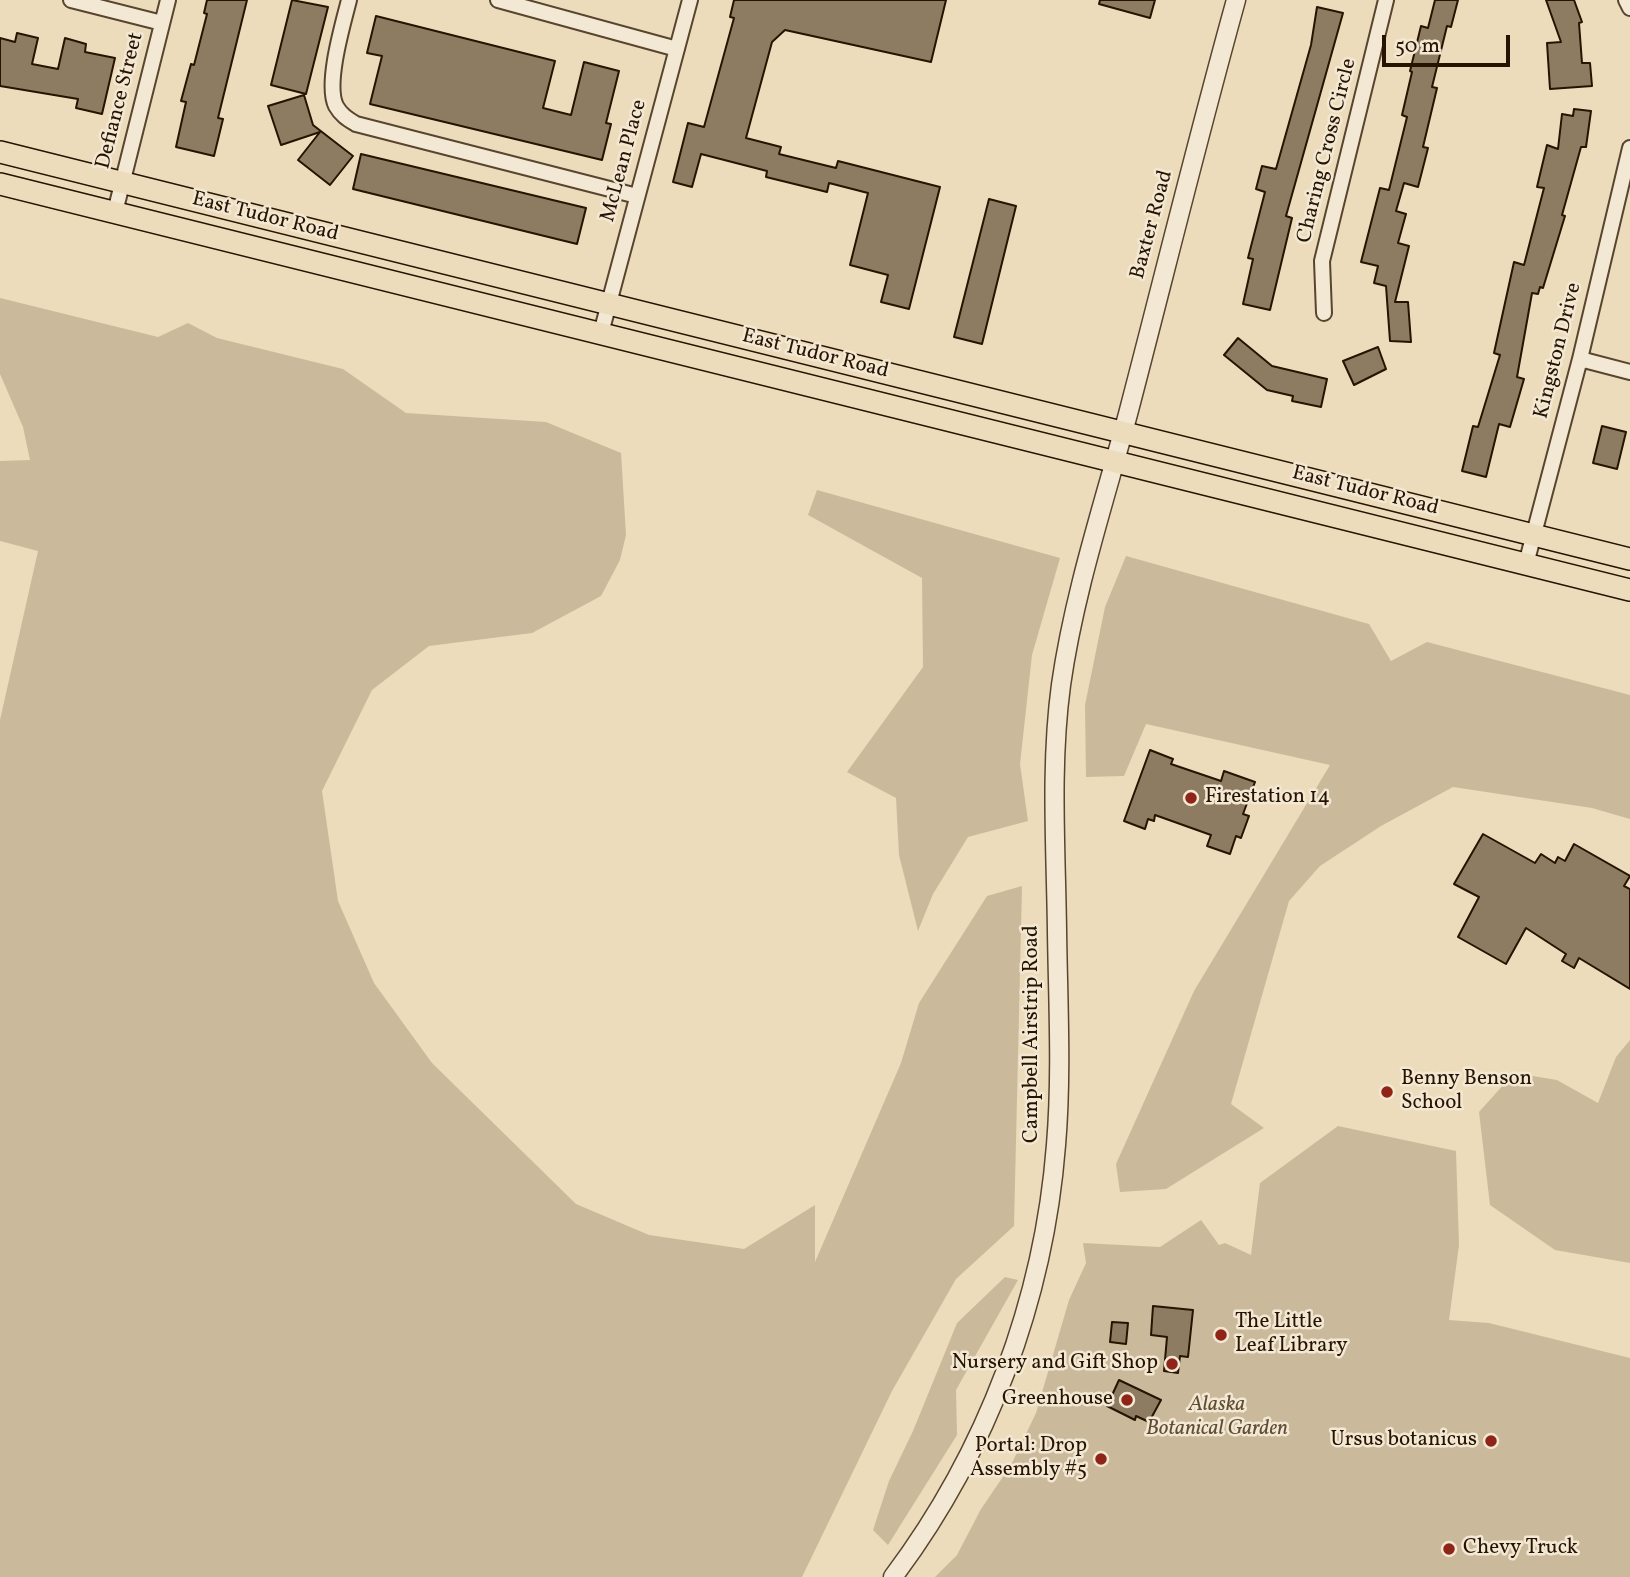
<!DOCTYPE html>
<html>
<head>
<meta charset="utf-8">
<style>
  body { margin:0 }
  #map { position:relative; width:1630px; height:1577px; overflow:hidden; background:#ecdcbb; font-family:Vollkorn,serif }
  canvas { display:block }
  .scale { position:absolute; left:1382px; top:35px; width:128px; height:32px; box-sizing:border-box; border:4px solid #261300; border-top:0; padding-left:9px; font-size:21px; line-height:24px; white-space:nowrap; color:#261300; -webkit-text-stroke:5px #f3e8d3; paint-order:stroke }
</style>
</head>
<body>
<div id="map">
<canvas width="1630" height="1577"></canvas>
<div class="scale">50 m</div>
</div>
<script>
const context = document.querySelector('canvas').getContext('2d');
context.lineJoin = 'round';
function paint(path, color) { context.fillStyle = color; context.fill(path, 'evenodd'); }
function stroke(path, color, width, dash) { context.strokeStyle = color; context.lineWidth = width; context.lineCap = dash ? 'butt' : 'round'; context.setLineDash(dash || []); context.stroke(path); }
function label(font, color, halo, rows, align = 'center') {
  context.font = font + ' Vollkorn,serif'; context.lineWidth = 5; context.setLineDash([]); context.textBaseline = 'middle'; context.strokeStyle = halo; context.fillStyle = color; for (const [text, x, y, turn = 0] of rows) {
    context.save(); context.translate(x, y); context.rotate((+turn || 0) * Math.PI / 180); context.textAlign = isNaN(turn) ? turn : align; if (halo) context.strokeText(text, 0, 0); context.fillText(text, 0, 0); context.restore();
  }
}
paint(new Path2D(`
  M 0,298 L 158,337 L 188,323 L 217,338 L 343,369 L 406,413 L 546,422 L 621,453 L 626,535 L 620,560 L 601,596 L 532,633 L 429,646 L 372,690 L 322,791 L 338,901 L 374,983 L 432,1063 L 576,1204 L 649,1235 L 744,1249 L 815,1205 L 815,1262 L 901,1063 L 919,1003 L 987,896 L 1022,886 L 1014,1226 L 956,1279 L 892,1391 L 802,1577 L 0,1577 L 0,720 L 38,551 L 0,541 L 0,461 L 30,460 L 23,427 L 0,374 Z
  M 817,490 L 1060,558 L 1032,655 L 1020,764 L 1028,821 L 968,837 L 933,894 L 918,931 L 899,855 L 896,798 L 847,772 L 923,667 L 922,578 L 808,515 Z
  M 1126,556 L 1369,624 L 1391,661 L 1427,642 L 1630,695 L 1630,819 L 1592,808 L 1453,787 L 1381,826 L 1320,866 L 1289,901 L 1231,1104 L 1264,1128 L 1166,1189 L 1120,1192 L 1116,1164 L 1194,991 L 1330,765 L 1146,724 L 1124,776 L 1086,777 L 1085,705 L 1105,607 Z
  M 1630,1040 L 1630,1263 L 1555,1250 L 1490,1205 L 1479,1112 L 1514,1073 L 1557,1080 L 1598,1103 L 1616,1057 Z
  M 1338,1126 L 1456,1151 L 1459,1245 L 1449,1320 L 1489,1323 L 1630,1358 L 1630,1577 L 935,1577 L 957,1555 L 981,1509 L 1011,1465 L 1036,1413 L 1069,1300 L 1086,1263 L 1083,1243 L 1160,1247 L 1201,1220 L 1219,1245 L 1225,1243 L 1251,1255 L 1260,1183 Z
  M 1005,1277 L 1018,1280 L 956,1390 L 957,1435 L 888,1545 L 873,1530 L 889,1481 L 913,1431 L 957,1323 Z`), '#caba9b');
const building = new Path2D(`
  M 207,0 L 247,0 L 218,118 L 223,119 L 214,156 L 176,147 L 186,102 L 181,101 L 191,64 L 194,65 L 207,14 L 204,13 Z
  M 292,0 L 328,7 L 306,94 L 271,85 Z
  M 734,0 L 946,0 L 931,62 L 785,30 L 772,42 L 746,138 L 781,147 L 779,154 L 836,168 L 838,161 L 940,187 L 909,309 L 881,302 L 888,275 L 850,265 L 868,193 L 829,183 L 827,192 L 766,177 L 767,171 L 701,154 L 692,187 L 673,182 L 688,123 L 704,127 L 734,18 L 730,17 Z
  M 1100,0 L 1155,0 L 1150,18 L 1099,4 Z
  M 1435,0 L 1458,0 L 1451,27 L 1447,26 L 1432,87 L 1437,88 L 1423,147 L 1428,148 L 1418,187 L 1404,183 L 1396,211 L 1406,214 L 1398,243 L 1409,246 L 1395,302 L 1408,302 L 1411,342 L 1390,341 L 1386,286 L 1374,283 L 1378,266 L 1361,262 L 1380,188 L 1389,190 L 1407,117 L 1402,115 L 1412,72 L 1410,71 L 1421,26 L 1428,28 Z
  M 1546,0 L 1574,0 L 1582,22 L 1579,23 L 1582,63 L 1590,63 L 1592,86 L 1550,89 L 1547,43 L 1561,42 Z
  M 1317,7 L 1343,13 L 1286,216 L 1292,218 L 1270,310 L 1243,304 L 1253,259 L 1248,258 L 1265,192 L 1256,189 L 1262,166 L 1276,169 L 1311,45 Z
  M 376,16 L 555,61 L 543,108 L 571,115 L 584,62 L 619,71 L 606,123 L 611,124 L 602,160 L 370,104 L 382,56 L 367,53 Z
  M 17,33 L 38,38 L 32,64 L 58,69 L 65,38 L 86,44 L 85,52 L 115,58 L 102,114 L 76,108 L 78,99 L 0,86 L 0,38 L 15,42 Z
  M 304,95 L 313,125 L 353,156 L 330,185 L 298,160 L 320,132 L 281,145 L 268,106 Z
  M 1574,109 L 1591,111 L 1586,147 L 1581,147 L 1562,215 L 1565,216 L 1543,288 L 1540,287 L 1538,294 L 1532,293 L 1517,377 L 1524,379 L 1510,427 L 1499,424 L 1486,477 L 1462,471 L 1473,426 L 1478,427 L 1500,355 L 1494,353 L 1514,262 L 1524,265 L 1544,188 L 1537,187 L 1547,145 L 1558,149 L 1562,114 L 1573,116 Z
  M 361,154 L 586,208 L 577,244 L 353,189 Z
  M 989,199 L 1016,206 L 982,344 L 954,337 Z
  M 1238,338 L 1272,366 L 1327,379 L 1321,407 L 1292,401 L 1293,396 L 1267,390 L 1224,355 Z
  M 1378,347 L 1386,369 L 1354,385 L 1343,361 Z
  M 1602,426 L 1626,432 L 1617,469 L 1593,463 Z
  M 1150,750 L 1173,759 L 1171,764 L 1221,781 L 1224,771 L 1255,782 L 1243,814 L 1249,816 L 1241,838 L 1236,836 L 1230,854 L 1207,846 L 1211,835 L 1155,815 L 1154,821 L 1148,819 L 1145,829 L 1124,821 Z
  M 1483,834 L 1535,863 L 1541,854 L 1555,863 L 1558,857 L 1565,861 L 1574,844 L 1630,876 L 1624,886 L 1630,889 L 1630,989 L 1579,958 L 1574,968 L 1562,961 L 1566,954 L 1526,928 L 1506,964 L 1458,937 L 1479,897 L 1454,884 Z
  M 1153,1306 L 1193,1310 L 1188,1357 L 1180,1356 L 1178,1373 L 1164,1371 L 1167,1337 L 1151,1335 Z
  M 1112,1322 L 1128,1323 L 1126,1344 L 1110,1342 Z
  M 1119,1380 L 1161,1400 L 1149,1422 L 1136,1416 L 1135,1420 L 1107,1406 Z`);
paint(building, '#8d7c61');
stroke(building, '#261300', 2);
const minor = new Path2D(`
  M 71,0 L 162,23
  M 349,0 C 343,24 325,84 336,106 C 341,115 348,119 356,124 L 637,196
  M 498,0 L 677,49
  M 1626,0 L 1630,8
  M 115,212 L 168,0
  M 1324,313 L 1322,261 L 1386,0
  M 601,333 L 690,0
  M 1580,359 L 1630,372
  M 1526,564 L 1580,359 L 1630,148`);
const tertiary = new Path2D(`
  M 893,1577 C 987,1452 1044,1300 1056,1145 C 1062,1074 1058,1002 1057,931 C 1056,850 1050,766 1061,685 C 1074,593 1104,503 1128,414 C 1164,276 1198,137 1236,0`);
const primary = new Path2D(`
  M 0,152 L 1630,559
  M 0,184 L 1630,590`);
stroke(minor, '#58452f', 18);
stroke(tertiary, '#58452f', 21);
stroke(primary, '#261300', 24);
stroke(minor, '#f3e8d3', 14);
stroke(tertiary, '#f3e8d3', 18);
stroke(primary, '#ecdcbb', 21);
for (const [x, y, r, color] of [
  [1191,798,7,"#8f2418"],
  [1387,1092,7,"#8f2418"],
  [1221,1335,7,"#8f2418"],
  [1172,1364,7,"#8f2418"],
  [1127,1400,7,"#8f2418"],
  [1491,1441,7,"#8f2418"],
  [1101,1459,7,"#8f2418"],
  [1449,1549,7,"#8f2418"]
]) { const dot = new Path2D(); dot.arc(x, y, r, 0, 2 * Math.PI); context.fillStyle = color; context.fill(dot); stroke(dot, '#f3e8d3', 2.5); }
label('21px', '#261300', '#f3e8d3', [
  ["Defiance Street",121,101,-76],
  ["Charing Cross Circle",1328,151,-76],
  ["McLean Place",625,161,-75],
  ["East Tudor Road",265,218,14],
  ["Baxter Road",1153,225,-75],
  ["Kingston Drive",1559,351,-76],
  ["East Tudor Road",815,355,14],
  ["East Tudor Road",1365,492,14],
  ["Campbell Airstrip Road",1033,1034,-90]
]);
label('21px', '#261300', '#f3e8d3', [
  ["Firestation 14",1205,798],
  ["Benny Benson",1401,1080],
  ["School",1401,1104],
  ["The Little",1235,1323],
  ["Leaf Library",1235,1347],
  ["Nursery and Gift Shop",1158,1364,"right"],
  ["Greenhouse",1113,1400,"right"],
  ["Ursus botanicus",1477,1441,"right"],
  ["Portal: Drop",1087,1447,"right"],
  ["Assembly #5",1087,1471,"right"],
  ["Chevy Truck",1463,1549]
], 'left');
label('italic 21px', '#5f4d36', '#f3e8d3', [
  ["Alaska",1217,1406],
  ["Botanical Garden",1217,1430]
]);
</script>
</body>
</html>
